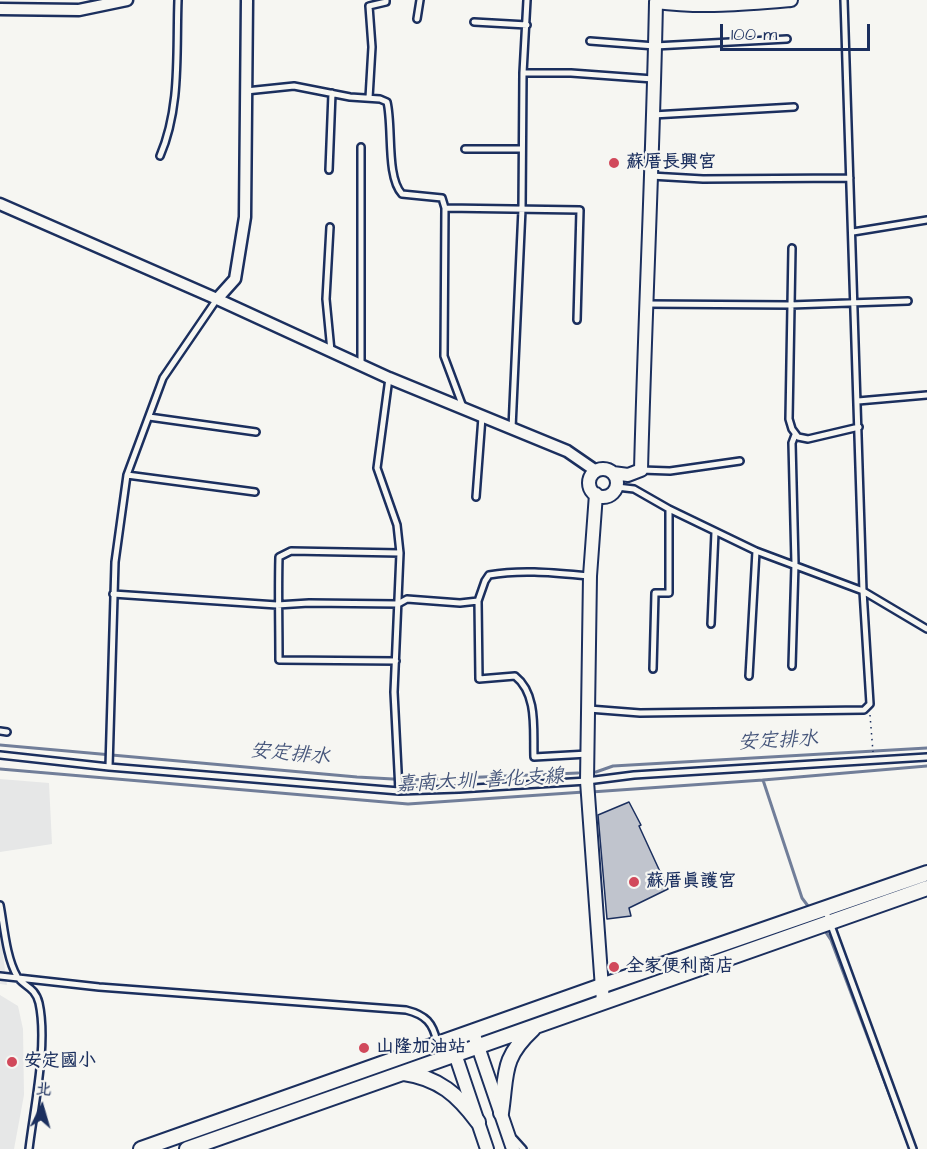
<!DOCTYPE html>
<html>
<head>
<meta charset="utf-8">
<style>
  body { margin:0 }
  #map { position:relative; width:927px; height:1149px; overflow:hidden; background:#f6f6f2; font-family:"Architects Daughter","LXGW WenKai TC",sans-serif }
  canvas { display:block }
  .north { position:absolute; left:12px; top:1077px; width:60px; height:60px; -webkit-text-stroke:4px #f6f6f2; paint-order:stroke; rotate:5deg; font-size:16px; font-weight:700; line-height:24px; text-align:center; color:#1b2f5e }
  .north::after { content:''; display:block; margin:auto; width:21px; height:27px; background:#1b2f5e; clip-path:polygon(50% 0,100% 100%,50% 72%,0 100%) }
  .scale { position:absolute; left:720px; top:24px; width:150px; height:27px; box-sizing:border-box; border:3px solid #1b2f5e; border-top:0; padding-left:8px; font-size:18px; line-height:21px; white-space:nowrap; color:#1b2f5e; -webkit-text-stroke:4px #f6f6f2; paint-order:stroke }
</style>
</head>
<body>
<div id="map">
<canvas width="927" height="1149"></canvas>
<div class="north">北</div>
<div class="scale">100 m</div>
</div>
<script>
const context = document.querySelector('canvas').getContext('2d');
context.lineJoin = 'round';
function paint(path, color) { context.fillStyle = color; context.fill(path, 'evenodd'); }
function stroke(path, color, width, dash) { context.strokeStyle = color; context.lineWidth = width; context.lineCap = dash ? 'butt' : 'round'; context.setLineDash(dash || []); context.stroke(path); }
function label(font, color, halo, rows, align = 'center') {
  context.font = font + ' "Architects Daughter","LXGW WenKai TC",sans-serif'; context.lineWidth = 4.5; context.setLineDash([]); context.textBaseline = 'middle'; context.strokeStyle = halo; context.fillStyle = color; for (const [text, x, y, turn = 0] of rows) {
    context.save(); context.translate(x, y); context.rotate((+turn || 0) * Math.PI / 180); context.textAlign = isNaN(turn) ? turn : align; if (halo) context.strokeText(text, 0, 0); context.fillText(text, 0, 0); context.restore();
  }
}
paint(new Path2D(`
  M 0,779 L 49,783 L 52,844 L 0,852 Z
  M 0,933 L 7,985 L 0,984 Z
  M 0,995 L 18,1006 L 23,1029 L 24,1095 L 14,1149 L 0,1149 Z`), '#e6e7e7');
stroke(new Path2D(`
  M 0,745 L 357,777 L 411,780 L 578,773
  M 0,769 L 408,804 L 584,792
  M 596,772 L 613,766 L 927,748
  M 763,780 L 802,898 L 811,910
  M 591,792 L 763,780 L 927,766
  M 823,928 L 831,940 L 910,1149`), '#717e99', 3);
const building = new Path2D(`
  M 629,802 L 641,825 L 639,826 L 668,889 L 629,908 L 631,916 L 607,919 L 598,815 Z`);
paint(building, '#c0c4cd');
stroke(building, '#1b2f5e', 1.5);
const service = new Path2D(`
  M 417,19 L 420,0
  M 474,22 L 527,25
  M 590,41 L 655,46 L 787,39
  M 523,73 L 571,73 L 653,79
  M 246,91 L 294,86 L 350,97 L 380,99 L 387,102 C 393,127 386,177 402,194 L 442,198 L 445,208 L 444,356 L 463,407
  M 369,98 L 372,47 L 369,6 L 386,2 L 386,0
  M 653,115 L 794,107
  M 361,147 L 361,364
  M 465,149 L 521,149
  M 160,156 C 181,107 176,53 178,0
  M 329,170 L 332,93
  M 651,176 L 703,179 L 850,178
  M 445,208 L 580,210 L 577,320
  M 330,227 L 326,299 L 331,351
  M 853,232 L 927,220
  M 792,248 L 789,419 L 792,429 L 798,437 L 808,439 L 859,427
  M 646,304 L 790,305 L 908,301
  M 389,378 L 377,468 L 397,525 L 400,553 L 394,692 L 399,791
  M 858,401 L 927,395
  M 149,417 L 256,432
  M 512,428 L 522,209 L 523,73 L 527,0
  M 641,470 L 670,471 L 740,461
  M 127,475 L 255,492
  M 617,487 L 634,489 L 669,509 L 756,551 L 863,591 L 927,629
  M 476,497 L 482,417
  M 113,594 L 277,605 L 309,603 L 398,604 L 407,599 L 460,603 L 478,601 L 485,581 L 489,575 C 522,569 556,573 590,576
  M 478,601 L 479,679 L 515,676 C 538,694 533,730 534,757 L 588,754
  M 711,624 L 715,532
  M 396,661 L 279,660 C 279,625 278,592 279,557 L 291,551 L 400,553
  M 792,666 L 795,564 L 792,443 L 795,435
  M 653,669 L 655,593 L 669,593 L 669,509
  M 749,676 L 756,551
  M 589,709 L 640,713 L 864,710 L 870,704 L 863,591 L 844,0
  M 0,731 L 7,732
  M 0,755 L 109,767 L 399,791 L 459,789 L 587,781 L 634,775 L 927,757
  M 109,767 L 115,562 L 127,475 L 163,378 L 217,299
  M 0,905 C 4,926 6,957 17,976 C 22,986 35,986 39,1003 C 48,1044 34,1107 29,1149
  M 825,909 L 913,1149
  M 0,976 L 99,987 L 406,1010 C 426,1015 433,1023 437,1042
  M 514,1139 L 523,1149`);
const minor = new Path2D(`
  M 0,9 L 79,10 L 127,0
  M 0,204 L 217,299 L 389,378 L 567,451 L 596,471
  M 217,299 L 235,279 L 245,217 L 247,0`);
const tertiary = new Path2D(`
  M589 483a14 14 0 1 1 28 0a14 14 0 1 1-28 0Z
  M 613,473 L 628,475 L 641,470 C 645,314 653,158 656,2 C 702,8 745,4 791,0
  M 596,494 L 590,576 L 587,781 L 603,1002
  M 473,1032 L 513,1149
  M 450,1039 L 487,1149`);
const secondary = new Path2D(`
  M 404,1073 C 439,1078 458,1095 478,1122
  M 501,1113 C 507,1073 501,1059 533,1029
  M 141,1149 L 601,986 L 927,873
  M 187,1149 L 927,888`);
stroke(service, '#1b2f5e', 10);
stroke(minor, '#1b2f5e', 15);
stroke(tertiary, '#1b2f5e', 16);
stroke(secondary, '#1b2f5e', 18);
stroke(new Path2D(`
  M 870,715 L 873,752`), '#1b2f5e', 1.5, [1.5, 4.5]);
stroke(service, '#f6f6f2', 5);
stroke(minor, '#f6f6f2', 10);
stroke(tertiary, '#f6f6f2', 12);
stroke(secondary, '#f6f6f2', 14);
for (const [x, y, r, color] of [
  [614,163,6,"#d1495b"],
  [634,882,6,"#d1495b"],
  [614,967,6,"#d1495b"],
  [364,1048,6,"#d1495b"],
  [12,1062,6,"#d1495b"]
]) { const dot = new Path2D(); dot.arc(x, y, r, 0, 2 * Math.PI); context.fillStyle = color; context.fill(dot); stroke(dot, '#f6f6f2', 2); }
label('bold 18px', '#1b2f5e', '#f6f6f2', [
  ["蘇厝長興宮",626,163],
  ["蘇厝真護宮",646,882],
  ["全家便利商店",626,967],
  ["山隆加油站",376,1048],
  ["安定國小",24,1062]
], 'left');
label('italic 20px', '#46567b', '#f6f6f2', [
  ["安定排水",778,742,-3],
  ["安定排水",290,755,5],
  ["嘉南大圳 善化支線",480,782,-3]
]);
</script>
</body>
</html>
